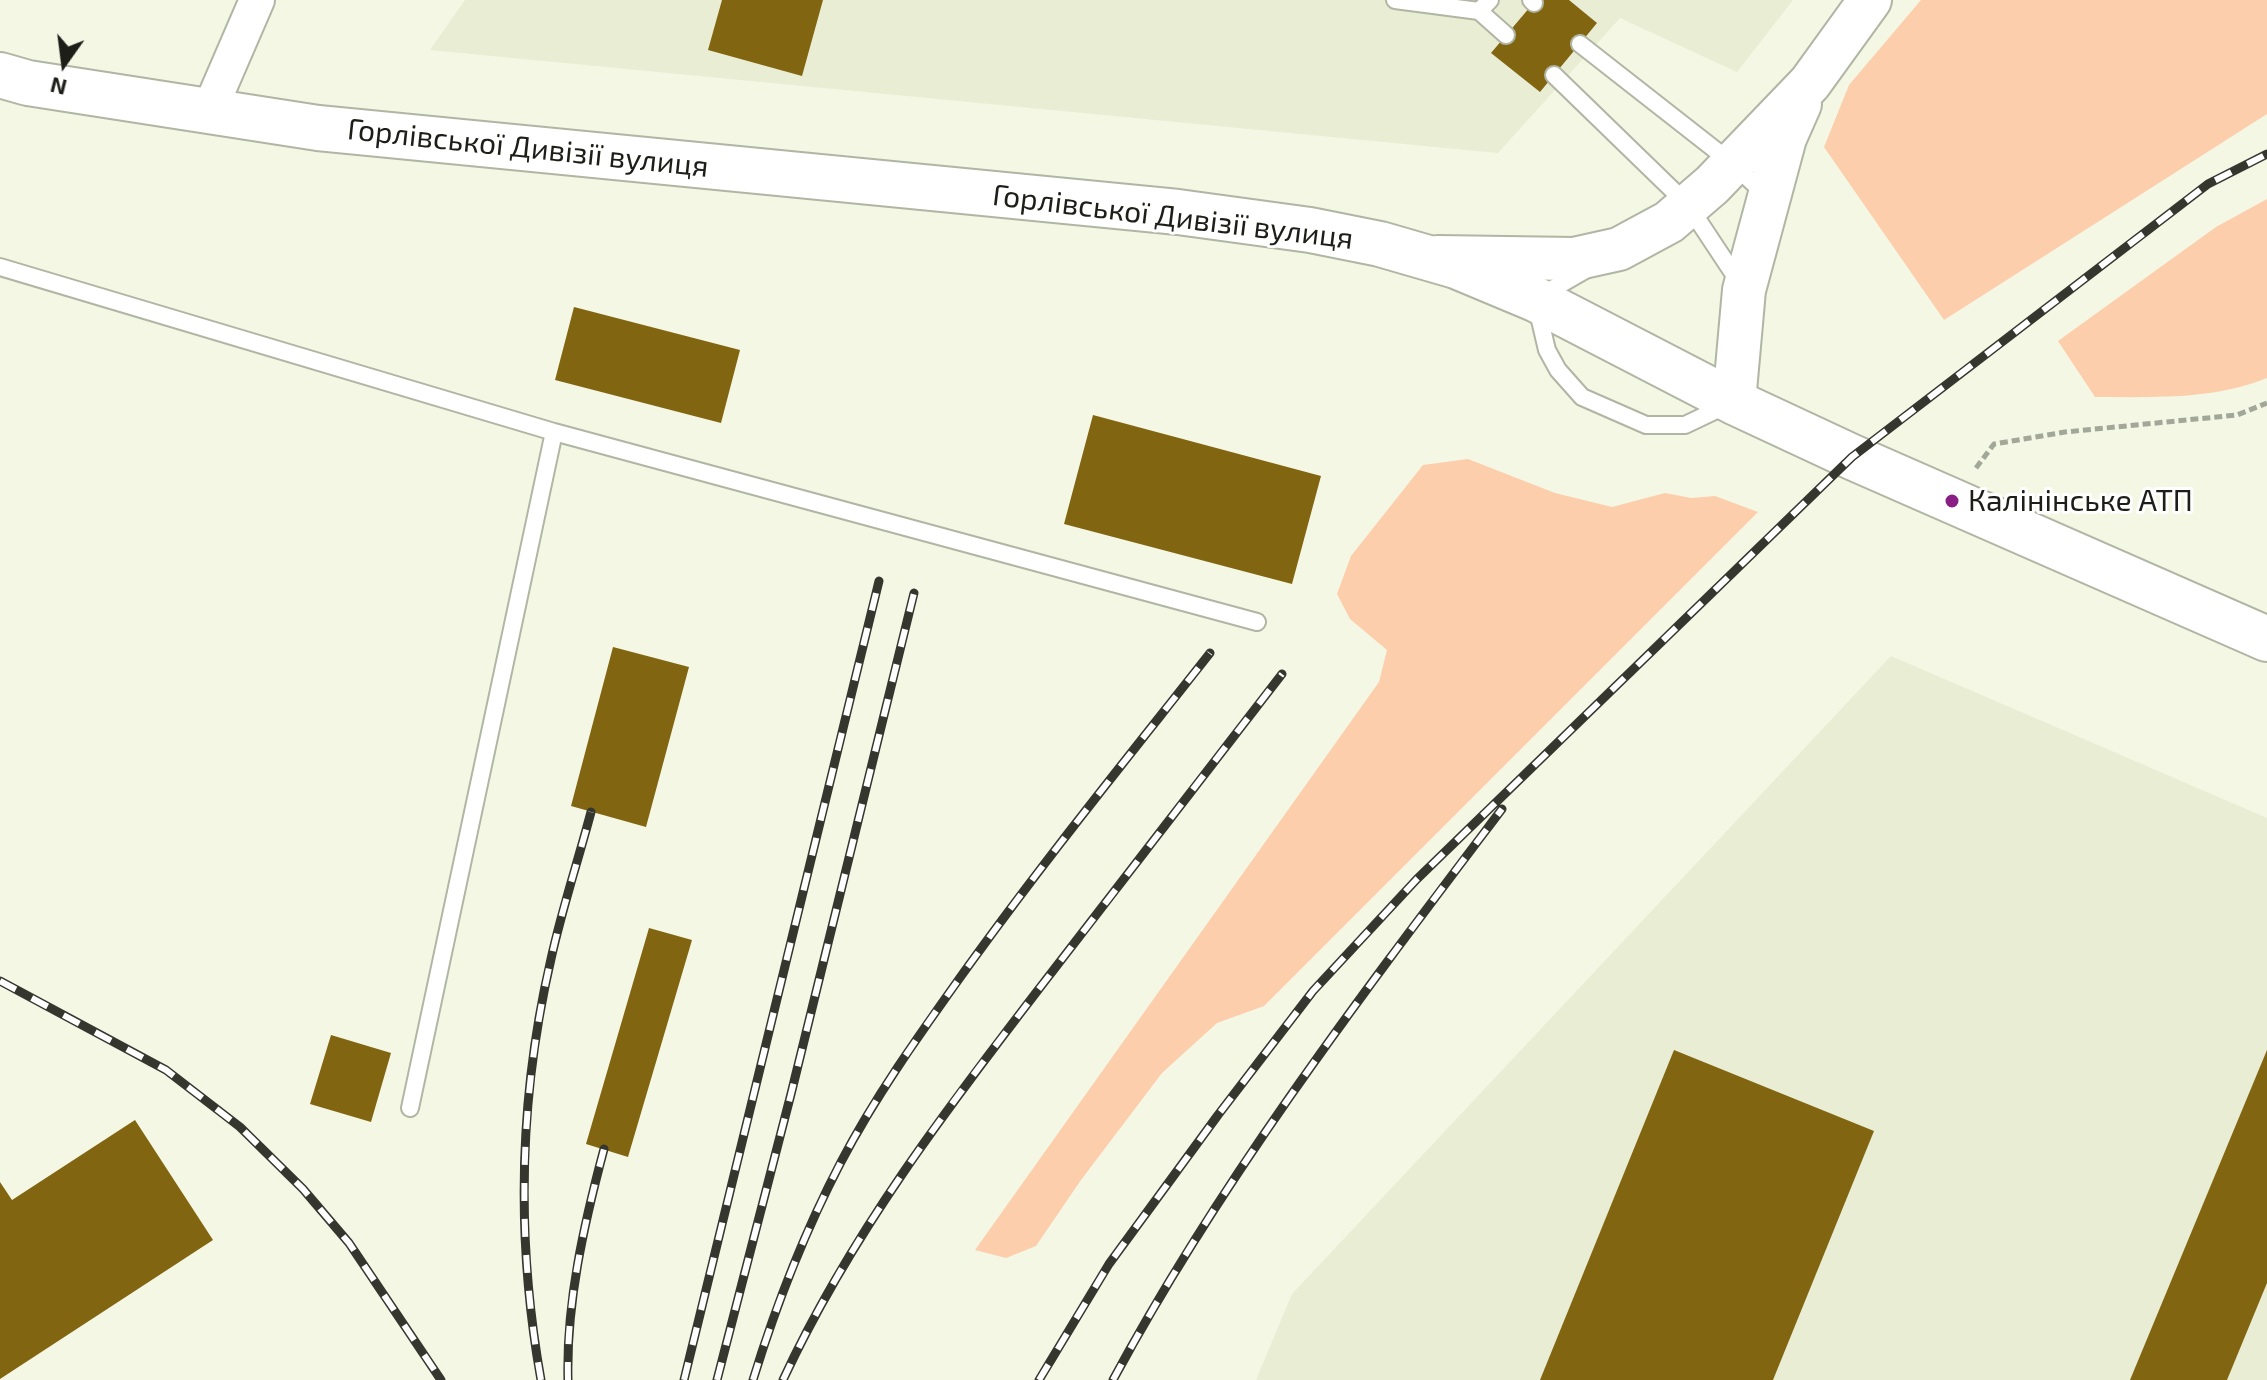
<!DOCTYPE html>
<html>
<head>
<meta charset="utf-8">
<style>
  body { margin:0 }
  #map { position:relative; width:2267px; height:1380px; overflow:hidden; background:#f3f7e4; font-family:"Exo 2",sans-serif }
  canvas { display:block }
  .north { position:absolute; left:24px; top:24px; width:80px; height:80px; -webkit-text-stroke:6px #fff; paint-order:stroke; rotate:194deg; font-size:22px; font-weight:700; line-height:32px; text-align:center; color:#1c1e17 }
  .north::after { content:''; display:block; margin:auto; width:28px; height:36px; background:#1c1e17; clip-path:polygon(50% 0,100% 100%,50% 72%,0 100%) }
</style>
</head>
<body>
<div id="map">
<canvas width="2267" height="1380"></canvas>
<div class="north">N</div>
</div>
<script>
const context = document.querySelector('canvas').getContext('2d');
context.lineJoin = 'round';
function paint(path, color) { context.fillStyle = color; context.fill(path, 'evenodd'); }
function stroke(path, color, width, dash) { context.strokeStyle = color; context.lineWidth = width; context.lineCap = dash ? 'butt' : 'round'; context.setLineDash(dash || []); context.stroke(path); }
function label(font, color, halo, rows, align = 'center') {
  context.font = font + ' "Exo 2",sans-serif'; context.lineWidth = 6; context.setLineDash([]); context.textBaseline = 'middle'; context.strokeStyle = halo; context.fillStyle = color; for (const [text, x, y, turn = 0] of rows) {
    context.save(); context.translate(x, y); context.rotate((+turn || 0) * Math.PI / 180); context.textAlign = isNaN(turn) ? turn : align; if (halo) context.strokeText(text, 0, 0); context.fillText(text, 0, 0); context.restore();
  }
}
paint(new Path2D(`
  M 465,0 L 1793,0 L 1737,72 L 1620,18 L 1498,153 L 430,50 Z
  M 1891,656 L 2267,818 L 2267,1380 L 1256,1380 L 1292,1294 Z`), '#e8edd3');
paint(new Path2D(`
  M 1921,0 L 2267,0 L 2267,114 L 1944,320 L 1824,147 L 1849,85 Z
  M 2267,199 L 2267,378 C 2213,400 2152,397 2095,397 L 2058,341 L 2216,227 Z
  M 1468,459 L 1555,493 L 1612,507 L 1665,493 L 1691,498 L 1715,496 L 1758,512 L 1264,1006 L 1217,1023 L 1162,1073 L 1081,1180 L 1036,1246 L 1006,1258 L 975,1250 L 1379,682 L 1387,650 L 1350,619 L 1337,594 L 1351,556 L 1423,465 Z`), '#fdceac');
paint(new Path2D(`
  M 722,0 L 823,0 L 802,76 L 708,50 Z
  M 1536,0 L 1569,0 L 1597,23 L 1540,92 L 1491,53 Z
  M 574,307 L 740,350 L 721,423 L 555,380 Z
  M 1093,415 L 1321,476 L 1292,584 L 1064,524 Z
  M 613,647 L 689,667 L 646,827 L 571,806 Z
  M 649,928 L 692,940 L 628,1157 L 586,1144 Z
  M 331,1035 L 391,1053 L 371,1122 L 310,1104 Z
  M 1674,1050 L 1874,1131 L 1773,1380 L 1540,1380 Z
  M 2267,1050 L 2267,1283 L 2227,1380 L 2130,1380 Z
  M 135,1120 L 213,1240 L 0,1379 L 0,1182 L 12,1200 Z`), '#826511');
const service = new Path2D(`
  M 1395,0 L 1479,11 L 1490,0
  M 1531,0 L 1534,3
  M 1479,11 L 1506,35
  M 1580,44 L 1732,163 L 1767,196
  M 1554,75 L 1688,205 L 1739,282
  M 0,267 L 554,432 L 1257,622
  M 1587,269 L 1535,299 L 1547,350 L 1558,370 L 1582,397 L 1646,425 L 1685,425 L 1729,404
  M 410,1108 L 554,432`);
const minor = new Path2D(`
  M 209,111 L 257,0`);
const tertiary = new Path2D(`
  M 1438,257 L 1574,259 L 1619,249 L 1669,222 L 1712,185 L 1810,83 L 1870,0
  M 1734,402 L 1744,290 L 1785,138 L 1800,104`);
const secondary = new Path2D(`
  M 0,75 L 28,83 L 318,128 L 1178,212 L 1310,230 L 1380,244 L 1456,266 L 1535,299 L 1734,402 L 1852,457 L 2267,639`);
stroke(service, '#b1b5a3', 20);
stroke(minor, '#b1b5a3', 38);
stroke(tertiary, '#b1b5a3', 46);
stroke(secondary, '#b1b5a3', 48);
stroke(new Path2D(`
  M 1976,468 L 1994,444 L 2065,432 L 2237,415 L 2267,403`), '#a3a798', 5, [8, 4]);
stroke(service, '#fff', 16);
stroke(minor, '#fff', 34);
stroke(tertiary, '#fff', 42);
stroke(secondary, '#fff', 44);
const rail = new Path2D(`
  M 0,981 L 166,1070 L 240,1127 L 303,1189 L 349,1243 L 441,1380
  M 541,1380 C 516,1240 519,1097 551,959 C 562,909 578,861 591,812
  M 568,1380 C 566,1303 584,1224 604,1149
  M 684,1380 L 879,581
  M 717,1380 L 791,1094 L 914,593
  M 753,1380 C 776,1305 805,1231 841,1162 C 875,1097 917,1038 959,979 C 1039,867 1125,761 1210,653
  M 783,1380 C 850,1235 948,1107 1045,981 C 1124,879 1203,776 1282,674
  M 1039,1380 L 1109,1264 L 1218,1115 L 1313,991 L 1417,879 L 1852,457 L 2208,184 L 2267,154
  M 1113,1380 C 1223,1176 1363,993 1502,809`);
stroke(rail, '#35372f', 9);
stroke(rail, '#fff', 6, [18]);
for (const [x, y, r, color] of [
  [1952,501,8,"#891e84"]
]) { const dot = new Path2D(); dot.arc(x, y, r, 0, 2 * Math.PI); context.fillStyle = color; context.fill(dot); stroke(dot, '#fff', 3); }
label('30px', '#1c1e17', '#fff', [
  ["Горлівської Дивізії вулиця",528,148,6],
  ["Горлівської Дивізії вулиця",1173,217,7]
]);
label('30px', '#1c1e17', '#fff', [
  ["Калінінське АТП",1968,501]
], 'left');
</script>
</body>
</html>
